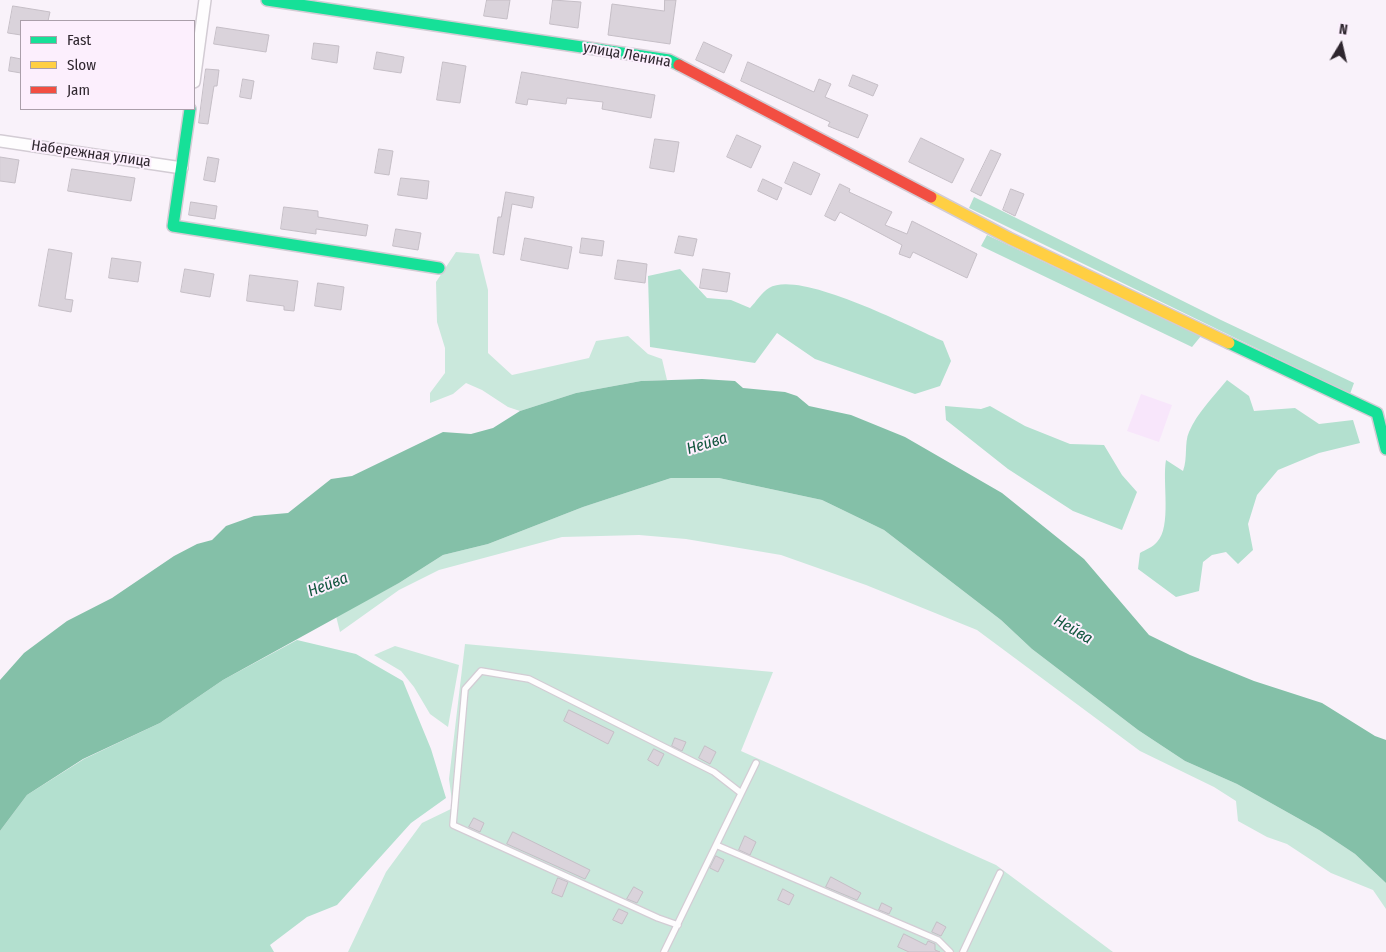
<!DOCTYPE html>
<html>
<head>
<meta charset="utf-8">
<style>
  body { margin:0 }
  #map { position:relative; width:1386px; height:952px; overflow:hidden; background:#f9f2fa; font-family:"Fira Sans Condensed",sans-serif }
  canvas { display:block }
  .legend { position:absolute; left:20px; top:20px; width:175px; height:90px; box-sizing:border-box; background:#fceffd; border:1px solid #aa9faa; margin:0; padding:6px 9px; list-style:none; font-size:15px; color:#2e262e }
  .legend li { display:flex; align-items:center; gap:10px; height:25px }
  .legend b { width:25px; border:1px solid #aa9faa }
  .north { position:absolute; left:1316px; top:20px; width:50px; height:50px; -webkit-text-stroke:4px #fceffd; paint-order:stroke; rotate:9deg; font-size:14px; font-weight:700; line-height:20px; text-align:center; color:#2e262e }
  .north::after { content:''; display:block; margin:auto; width:18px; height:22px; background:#2e262e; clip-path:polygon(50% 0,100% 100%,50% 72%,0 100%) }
</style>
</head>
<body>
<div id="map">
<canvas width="1386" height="952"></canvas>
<ul class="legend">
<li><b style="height:6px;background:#16e098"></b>Fast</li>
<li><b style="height:6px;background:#ffcf43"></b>Slow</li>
<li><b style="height:6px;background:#f24e42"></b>Jam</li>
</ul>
<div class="north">N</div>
</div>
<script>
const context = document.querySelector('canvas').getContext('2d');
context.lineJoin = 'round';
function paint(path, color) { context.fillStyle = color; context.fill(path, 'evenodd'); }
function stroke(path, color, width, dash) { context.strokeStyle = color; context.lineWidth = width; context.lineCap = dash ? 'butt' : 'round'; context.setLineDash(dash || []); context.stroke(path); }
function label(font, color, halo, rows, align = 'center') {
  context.font = font + ' "Fira Sans Condensed",sans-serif'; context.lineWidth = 4; context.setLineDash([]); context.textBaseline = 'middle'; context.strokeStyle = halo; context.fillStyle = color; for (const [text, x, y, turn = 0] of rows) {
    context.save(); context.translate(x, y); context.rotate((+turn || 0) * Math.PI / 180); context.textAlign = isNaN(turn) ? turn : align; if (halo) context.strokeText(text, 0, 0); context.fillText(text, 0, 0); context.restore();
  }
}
paint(new Path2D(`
  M 1141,394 L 1172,405 L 1159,442 L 1127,431 Z`), '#f8e6fb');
paint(new Path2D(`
  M 456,252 L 479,254 L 488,290 L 488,353 L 512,375 L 589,358 L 596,341 L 628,336 L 648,354 L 662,359 L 667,380 L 641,381 L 576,393 L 520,411 L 508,407 L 482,390 L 466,383 L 453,394 L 430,403 L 430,393 L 445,373 L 445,348 L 437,322 L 436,282 Z
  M 671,478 L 719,478 L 822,500 L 884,530 L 1001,620 L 1032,649 L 1138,730 L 1185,761 L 1237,784 L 1319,830 L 1355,854 L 1386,883 L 1386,909 L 1373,890 L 1331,873 L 1287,844 L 1267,837 L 1238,821 L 1236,801 L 1214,787 L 1140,751 L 977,630 L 866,585 L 781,555 L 686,539 L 639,535 L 562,537 L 439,570 L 399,590 L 340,632 L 336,616 L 399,583 L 443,555 L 488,544 L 583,507 Z
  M 465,644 L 773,672 L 741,751 L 996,865 L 1113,952 L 348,952 L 386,872 L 422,823 L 453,808 L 449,779 Z
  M 395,646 L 459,665 L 448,727 L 430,714 L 414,687 L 401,671 L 374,655 Z`), '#cae8dc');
paint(new Path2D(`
  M 974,197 L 1221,320 L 1354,383 L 1350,394 L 969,208 Z
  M 987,235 L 1201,336 L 1192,347 L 981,246 Z
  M 680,269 L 707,298 L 731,300 L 750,308 C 756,302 762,292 769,288 C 799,269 910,327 943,341 L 951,361 L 940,386 L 915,394 L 815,359 L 777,333 L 755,363 L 650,347 L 648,276 Z
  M 1227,380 L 1249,396 L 1254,411 L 1295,408 L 1319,424 L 1353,420 L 1360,443 L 1319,453 L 1278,470 L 1257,495 L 1248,524 L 1253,550 L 1238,564 L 1226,552 L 1212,555 L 1203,562 L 1199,591 L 1176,597 L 1138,569 L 1140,553 C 1145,550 1153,547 1157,542 C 1172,527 1162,481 1166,460 L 1183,471 C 1188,458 1184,443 1189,432 C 1197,413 1214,396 1227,380 Z
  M 945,406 L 981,409 L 990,406 L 1025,426 L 1070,444 L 1104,445 L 1122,475 L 1137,492 L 1122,530 L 1073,511 L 1008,469 L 946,420 Z
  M 297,640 L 356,654 L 403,681 L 431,749 L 446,798 L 411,823 L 337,905 L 307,917 L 270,945 L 274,952 L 0,952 L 0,831 L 27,795 L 84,759 L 160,723 L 223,680 Z`), '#b3e0cf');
paint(new Path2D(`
  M 702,379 L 735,381 L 743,388 L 785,392 L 797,396 L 809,406 L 851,415 L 905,437 L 1002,493 L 1084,559 L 1149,635 L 1190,655 L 1254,681 L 1322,703 L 1375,736 L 1386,740 L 1386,883 L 1355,854 L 1319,830 L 1237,784 L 1185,761 L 1138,730 L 1032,649 L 1001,620 L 884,530 L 822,500 L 719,478 L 671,478 L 583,507 L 488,544 L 443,555 L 399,583 L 223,680 L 160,723 L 83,759 L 27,795 L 0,831 L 0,680 L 24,653 L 67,621 L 112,598 L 174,556 L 197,544 L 212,540 L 226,526 L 254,516 L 288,513 L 331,479 L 352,476 L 443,432 L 471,434 L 493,428 L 520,411 L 576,393 L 641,381 Z`), '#84c0a8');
const building = new Path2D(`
  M 487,0 L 510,0 L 507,19 L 484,16 Z
  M 553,0 L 581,2 L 578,28 L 550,24 Z
  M 665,0 L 676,0 L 670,44 L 608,35 L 612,4 L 664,11 Z
  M 13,6 L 50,12 L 48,21 L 21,21 L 21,35 L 8,33 Z
  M 217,27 L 269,35 L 266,52 L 214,44 Z
  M 704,42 L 732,55 L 724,73 L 696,60 Z
  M 314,43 L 339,46 L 337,63 L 312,59 Z
  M 377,52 L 404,57 L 401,73 L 374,69 Z
  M 11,57 L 21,59 L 21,73 L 9,71 Z
  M 443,62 L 466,66 L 460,103 L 437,100 Z
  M 748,62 L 814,92 L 819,79 L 831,84 L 825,97 L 868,115 L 858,138 L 828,126 L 830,122 L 741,81 Z
  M 206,69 L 219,70 L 217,86 L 214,86 L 208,124 L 199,123 Z
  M 522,72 L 655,95 L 651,118 L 602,109 L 603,102 L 567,98 L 566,104 L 528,99 L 527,105 L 516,103 Z
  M 853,75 L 878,85 L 873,96 L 849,86 Z
  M 243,79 L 254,81 L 251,99 L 240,97 Z
  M 737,135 L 761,146 L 751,168 L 727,157 Z
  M 921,138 L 964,159 L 952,183 L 909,162 Z
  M 655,139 L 679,142 L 674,172 L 650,168 Z
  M 379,149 L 393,151 L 389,175 L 375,173 Z
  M 991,150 L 1001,154 L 981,196 L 971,191 Z
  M 0,157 L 19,160 L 15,183 L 0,181 Z
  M 208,157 L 219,159 L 215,182 L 204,180 Z
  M 794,162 L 820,174 L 811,195 L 785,183 Z
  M 72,169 L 135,178 L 131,201 L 68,191 Z
  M 401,178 L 429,181 L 427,199 L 398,195 Z
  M 763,179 L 782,188 L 777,200 L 758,191 Z
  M 840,184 L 850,189 L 849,192 L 892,212 L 885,225 L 907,234 L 912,221 L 977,254 L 967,278 L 913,252 L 910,258 L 899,254 L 902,245 L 840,212 L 835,221 L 825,216 Z
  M 1011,189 L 1024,194 L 1015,216 L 1003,210 Z
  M 506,192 L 534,197 L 532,208 L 512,204 L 504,255 L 493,253 L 498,217 L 501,217 Z
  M 191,202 L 217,206 L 215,219 L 189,215 Z
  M 284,207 L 318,211 L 318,217 L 368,225 L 366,236 L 316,229 L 316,234 L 281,229 Z
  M 396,229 L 421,233 L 418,250 L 393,246 Z
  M 679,236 L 697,239 L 693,256 L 675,253 Z
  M 525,238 L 572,247 L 568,269 L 521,260 Z
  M 582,238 L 604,241 L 602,256 L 580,253 Z
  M 49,249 L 72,253 L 65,299 L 73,300 L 71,312 L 39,306 Z
  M 112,258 L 141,262 L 138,282 L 109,278 Z
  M 618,260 L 647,264 L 645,283 L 615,279 Z
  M 185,269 L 214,274 L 210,297 L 181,292 Z
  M 703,269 L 730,273 L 727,292 L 700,288 Z
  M 250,275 L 298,281 L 294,311 L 284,310 L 284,306 L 247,301 Z
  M 318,283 L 344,287 L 341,310 L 315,306 Z
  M 569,710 L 614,732 L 608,744 L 564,721 Z
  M 675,738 L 686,742 L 682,751 L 672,746 Z
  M 705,746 L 716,752 L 710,764 L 699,758 Z
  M 654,749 L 664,754 L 658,766 L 648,760 Z
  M 474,818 L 484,823 L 480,832 L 469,827 Z
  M 513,832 L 590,870 L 585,879 L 507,844 Z
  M 745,836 L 756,842 L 750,855 L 739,850 Z
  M 716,856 L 724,860 L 718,872 L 710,868 Z
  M 831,877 L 861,893 L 857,900 L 826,887 Z
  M 558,878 L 568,882 L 562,897 L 552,893 Z
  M 634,887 L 643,892 L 637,903 L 627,899 Z
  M 783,889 L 794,895 L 789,905 L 778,900 Z
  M 882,903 L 892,908 L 889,914 L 879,910 Z
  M 619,909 L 628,913 L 622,924 L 613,920 Z
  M 937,922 L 946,927 L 941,936 L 932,932 Z
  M 904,934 L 926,945 L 928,941 L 935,944 L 935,950 L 940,952 L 909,952 L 898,947 Z`);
paint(building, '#dad3db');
stroke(building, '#c5bec6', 1);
const lane = new Path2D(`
  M 716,845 L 938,940 L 950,952
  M 678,925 L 658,918 L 453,825 L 465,689 L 481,671 L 529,679 L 714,772 L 741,793
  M 664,952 L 756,763
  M 963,952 L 1000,873`);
const street = new Path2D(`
  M 194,82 L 205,0
  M 0,141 L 182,168`);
const fast = new Path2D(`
  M 267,0 L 669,60 L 679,65
  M 190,109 L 173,226 L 439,268
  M 1229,343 L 1377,413 L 1386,449`);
const slow = new Path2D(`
  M 931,197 L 1009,238 L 1229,343`);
const jam = new Path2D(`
  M 679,65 L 931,197`);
stroke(lane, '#d3ccd4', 8);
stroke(street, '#d3ccd4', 14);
stroke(fast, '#d3ccd4', 14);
stroke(slow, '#d3ccd4', 14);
stroke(jam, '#d3ccd4', 14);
stroke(lane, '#fefdfe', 5.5);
stroke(street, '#fefdfe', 11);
stroke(fast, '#16e098', 11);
stroke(slow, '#ffcf43', 11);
stroke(jam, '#f24e42', 11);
label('15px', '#2e262e', '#fceffd', [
  ["улица Ленина",627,55,10],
  ["Набережная улица",91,154,8]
]);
label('italic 16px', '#11563e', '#fceffd', [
  ["Нейва",707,444,-17],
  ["Нейва",328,585,-21],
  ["Нейва",1073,630,30]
]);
</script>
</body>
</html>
